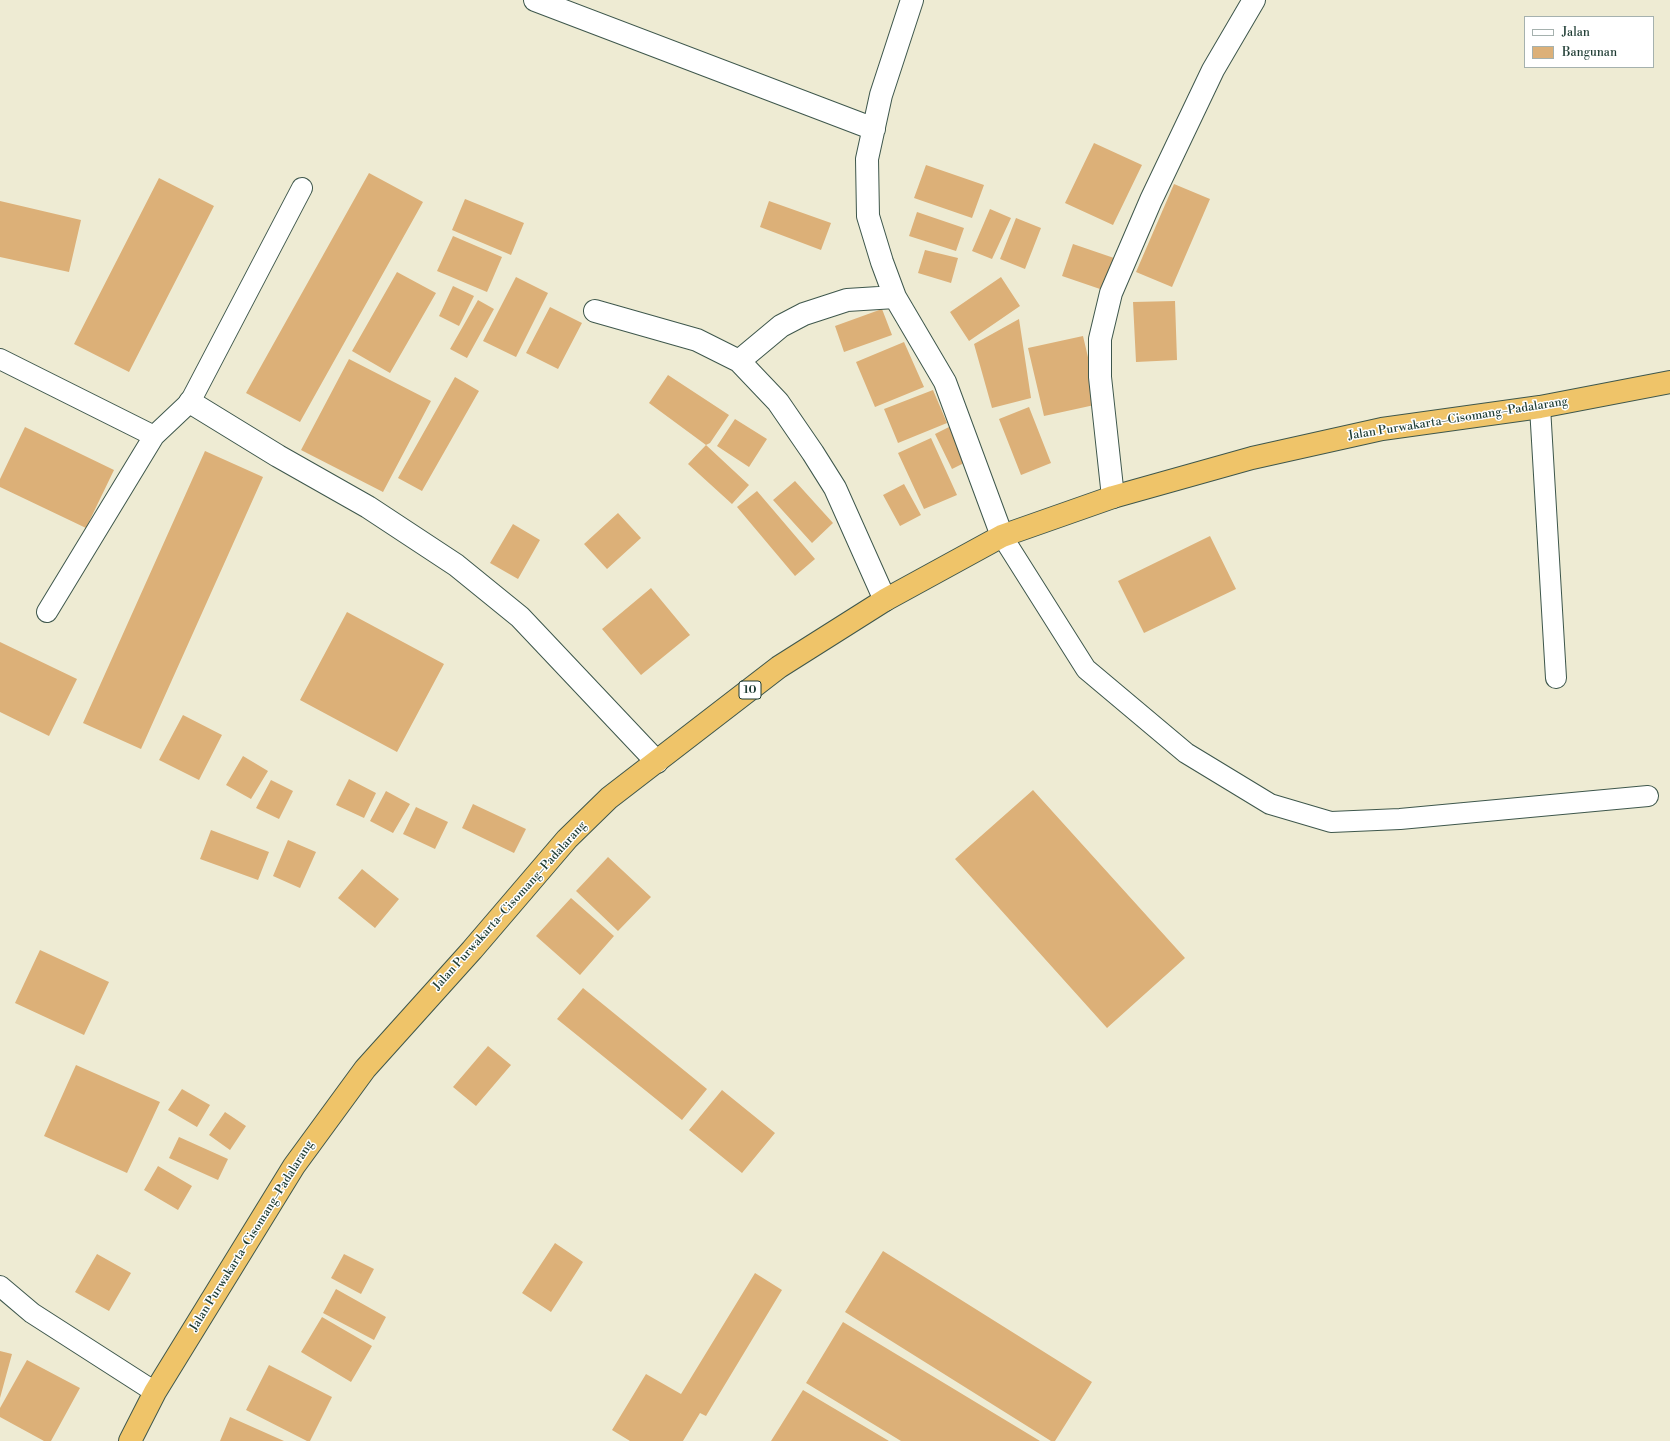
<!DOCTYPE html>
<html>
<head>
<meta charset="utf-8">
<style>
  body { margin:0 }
  #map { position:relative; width:1670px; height:1441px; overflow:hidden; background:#eeebd3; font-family:"Libre Bodoni",serif }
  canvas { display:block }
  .legend { position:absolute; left:1524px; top:16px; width:130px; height:52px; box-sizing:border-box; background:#fff; border:1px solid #a5b1ae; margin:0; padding:5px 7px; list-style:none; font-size:12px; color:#1f3d34 }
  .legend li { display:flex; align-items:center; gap:8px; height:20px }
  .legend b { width:20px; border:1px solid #a5b1ae }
</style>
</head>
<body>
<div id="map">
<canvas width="1670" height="1441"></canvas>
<ul class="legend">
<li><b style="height:5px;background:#fff"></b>Jalan</li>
<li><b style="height:11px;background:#dcb078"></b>Bangunan</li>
</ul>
</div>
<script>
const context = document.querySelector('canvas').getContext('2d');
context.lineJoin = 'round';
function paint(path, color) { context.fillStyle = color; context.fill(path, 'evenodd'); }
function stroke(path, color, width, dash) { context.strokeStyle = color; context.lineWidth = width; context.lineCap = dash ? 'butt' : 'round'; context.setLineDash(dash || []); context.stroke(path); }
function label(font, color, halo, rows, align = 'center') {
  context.font = font + ' "Libre Bodoni",serif'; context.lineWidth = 3; context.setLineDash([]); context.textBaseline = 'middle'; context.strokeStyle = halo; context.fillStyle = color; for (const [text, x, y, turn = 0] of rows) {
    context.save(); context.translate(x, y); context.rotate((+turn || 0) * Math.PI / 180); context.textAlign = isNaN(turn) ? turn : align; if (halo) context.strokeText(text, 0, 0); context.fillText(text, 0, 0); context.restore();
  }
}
paint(new Path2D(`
  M 1094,143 L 1142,165 L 1113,225 L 1065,203 Z
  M 926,165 L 984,185 L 972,218 L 914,198 Z
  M 369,173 L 423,202 L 300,422 L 246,393 Z
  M 159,178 L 214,206 L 129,372 L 74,344 Z
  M 1174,184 L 1210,199 L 1172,287 L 1136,272 Z
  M 465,199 L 524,223 L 511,255 L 452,230 Z
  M 0,201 L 81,220 L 69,272 L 0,257 Z
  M 769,201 L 831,223 L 821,250 L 760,227 Z
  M 990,209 L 1011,218 L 992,259 L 972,251 Z
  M 917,212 L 964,228 L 956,251 L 909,236 Z
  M 1016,218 L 1041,228 L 1025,269 L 1000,259 Z
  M 453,236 L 502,257 L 487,292 L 437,271 Z
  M 1073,244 L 1114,258 L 1103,290 L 1062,276 Z
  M 925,250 L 958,258 L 951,283 L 918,273 Z
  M 397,272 L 436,293 L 390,373 L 352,351 Z
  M 516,277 L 548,293 L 516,357 L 483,341 Z
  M 1001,277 L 1020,306 L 969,341 L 950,312 Z
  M 453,286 L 474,296 L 459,326 L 439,316 Z
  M 478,300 L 494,309 L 467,358 L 450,349 Z
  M 1175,301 L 1177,360 L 1136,362 L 1133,302 Z
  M 550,307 L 582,323 L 558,369 L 526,353 Z
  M 882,309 L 892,335 L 844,352 L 835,326 Z
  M 1019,319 L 1031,398 L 992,408 L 974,344 Z
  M 1083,336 L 1099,404 L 1044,416 L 1028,348 Z
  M 904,342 L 924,387 L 875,407 L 856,362 Z
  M 349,359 L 431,401 L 383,492 L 301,450 Z
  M 668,375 L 729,415 L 710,443 L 706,445 L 649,403 Z
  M 455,377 L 479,391 L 422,491 L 398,478 Z
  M 933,390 L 947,423 L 898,443 L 884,409 Z
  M 1029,407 L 1051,463 L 1021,475 L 999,419 Z
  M 735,419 L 767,439 L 749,467 L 717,446 Z
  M 953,425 L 970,460 L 952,469 L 935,434 Z
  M 25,427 L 114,470 L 86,528 L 0,487 L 0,479 Z
  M 931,438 L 957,495 L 924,509 L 898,453 Z
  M 706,445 L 749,485 L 732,504 L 688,464 Z
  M 205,451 L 263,477 L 141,749 L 83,723 Z
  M 795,481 L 833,523 L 812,543 L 773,500 Z
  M 904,484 L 921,515 L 900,526 L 883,495 Z
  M 757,491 L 815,559 L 795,576 L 737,507 Z
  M 618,513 L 641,538 L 607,569 L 584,544 Z
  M 513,524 L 540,540 L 518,579 L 490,563 Z
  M 1210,536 L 1236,589 L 1144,633 L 1118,581 Z
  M 651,588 L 690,635 L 641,675 L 602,629 Z
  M 347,612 L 444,664 L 397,752 L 300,700 Z
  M 0,642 L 77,679 L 49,736 L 0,712 Z
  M 183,715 L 222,735 L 199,780 L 159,760 Z
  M 243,756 L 268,771 L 251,799 L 226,785 Z
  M 349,779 L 376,793 L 364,818 L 336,805 Z
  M 271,780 L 293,791 L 279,819 L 256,808 Z
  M 1033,790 L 1185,958 L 1107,1028 L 955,859 Z
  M 386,791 L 410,804 L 393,833 L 370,821 Z
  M 473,804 L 526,829 L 514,853 L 462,828 Z
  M 416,807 L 448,822 L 435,849 L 403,834 Z
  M 211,830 L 269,852 L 258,880 L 200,859 Z
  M 288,840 L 316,852 L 300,888 L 273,876 Z
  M 608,857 L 651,897 L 618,931 L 576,891 Z
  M 362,869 L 399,899 L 375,928 L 338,898 Z
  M 571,898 L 614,936 L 580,975 L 536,936 Z
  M 40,950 L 109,982 L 84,1035 L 15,1003 Z
  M 583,988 L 707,1089 L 682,1120 L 557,1019 Z
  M 488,1046 L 511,1065 L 476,1106 L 453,1087 Z
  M 76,1065 L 160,1102 L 127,1173 L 44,1136 Z
  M 182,1089 L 210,1105 L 197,1127 L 168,1110 Z
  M 722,1090 L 775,1133 L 742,1173 L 689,1130 Z
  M 225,1112 L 246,1126 L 230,1150 L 209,1135 Z
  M 179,1137 L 228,1159 L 218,1180 L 169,1158 Z
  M 158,1166 L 192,1186 L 178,1210 L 144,1190 Z
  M 555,1243 L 583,1262 L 551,1312 L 522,1293 Z
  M 883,1251 L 1092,1382 L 1055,1441 L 1051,1441 L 845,1312 Z
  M 97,1254 L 131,1273 L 109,1311 L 75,1292 Z
  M 344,1254 L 374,1269 L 361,1294 L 331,1278 Z
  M 755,1273 L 782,1290 L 706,1416 L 700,1413 L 683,1441 L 630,1441 L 612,1430 L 646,1374 L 681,1394 Z
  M 336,1289 L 386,1317 L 374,1340 L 323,1313 Z
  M 322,1317 L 372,1346 L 351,1382 L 301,1352 Z
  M 843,1322 L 1040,1441 L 901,1441 L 806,1383 Z
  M 0,1351 L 12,1354 L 0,1398 Z
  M 27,1360 L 80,1388 L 51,1441 L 44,1441 L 0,1417 L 0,1408 Z
  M 269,1365 L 332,1397 L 310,1441 L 307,1441 L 246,1410 Z
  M 803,1390 L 889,1441 L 771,1441 Z
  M 230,1417 L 284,1441 L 220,1441 Z`), '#dcb078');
const lane = new Path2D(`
  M 0,359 L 154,436
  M 1540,407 L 1556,678
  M 1002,536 L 1086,669 L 1186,753 L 1270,804 L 1331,822 L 1400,819 L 1648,796
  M 47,612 L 154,436 L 190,402 L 302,188
  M 0,1286 L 32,1313 L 155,1392`);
const street = new Path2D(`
  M 535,0 L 874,129
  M 912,0 L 881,95 L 867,159 L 868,216 L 882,262 L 895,297 L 945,382 L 1002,536
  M 595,311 L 697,340 L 739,361 L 778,402 L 813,453 L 835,488 L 885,600
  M 739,361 L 781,326 L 804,314 L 847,300 L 895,297
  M 190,402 L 278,456 L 368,507 L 456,565 L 520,617 L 657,762
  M 1113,497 L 1100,377 L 1100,339 L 1111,293 L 1151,200 L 1213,70 L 1254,0`);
const highway = new Path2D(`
  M 130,1441 L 155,1392 L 294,1166 L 365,1069 L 472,950 L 567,839 L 609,798 L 779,667 L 885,600 L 1002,536 L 1113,497 L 1252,458 L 1382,429 L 1540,407 L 1670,382`);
stroke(lane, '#3e574c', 22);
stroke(street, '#3e574c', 24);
stroke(highway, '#3e574c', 24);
stroke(lane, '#fff', 20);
stroke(street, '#fff', 22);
stroke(highway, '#efc469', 22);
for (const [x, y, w] of [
  [750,690,22]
]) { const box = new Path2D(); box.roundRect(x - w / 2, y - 9, w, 18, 3); context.fillStyle = '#fff'; context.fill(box); stroke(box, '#1f3d34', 1); }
label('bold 11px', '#1f3d34', null, [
  ["10",750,690]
]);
label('12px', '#1f3d34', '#fff', [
  ["Jalan Purwakarta–Cisomang–Padalarang",1458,419,-9],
  ["Jalan Purwakarta–Cisomang–Padalarang",510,906,-48],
  ["Jalan Purwakarta–Cisomang–Padalarang",252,1236,-58]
]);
</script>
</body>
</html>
